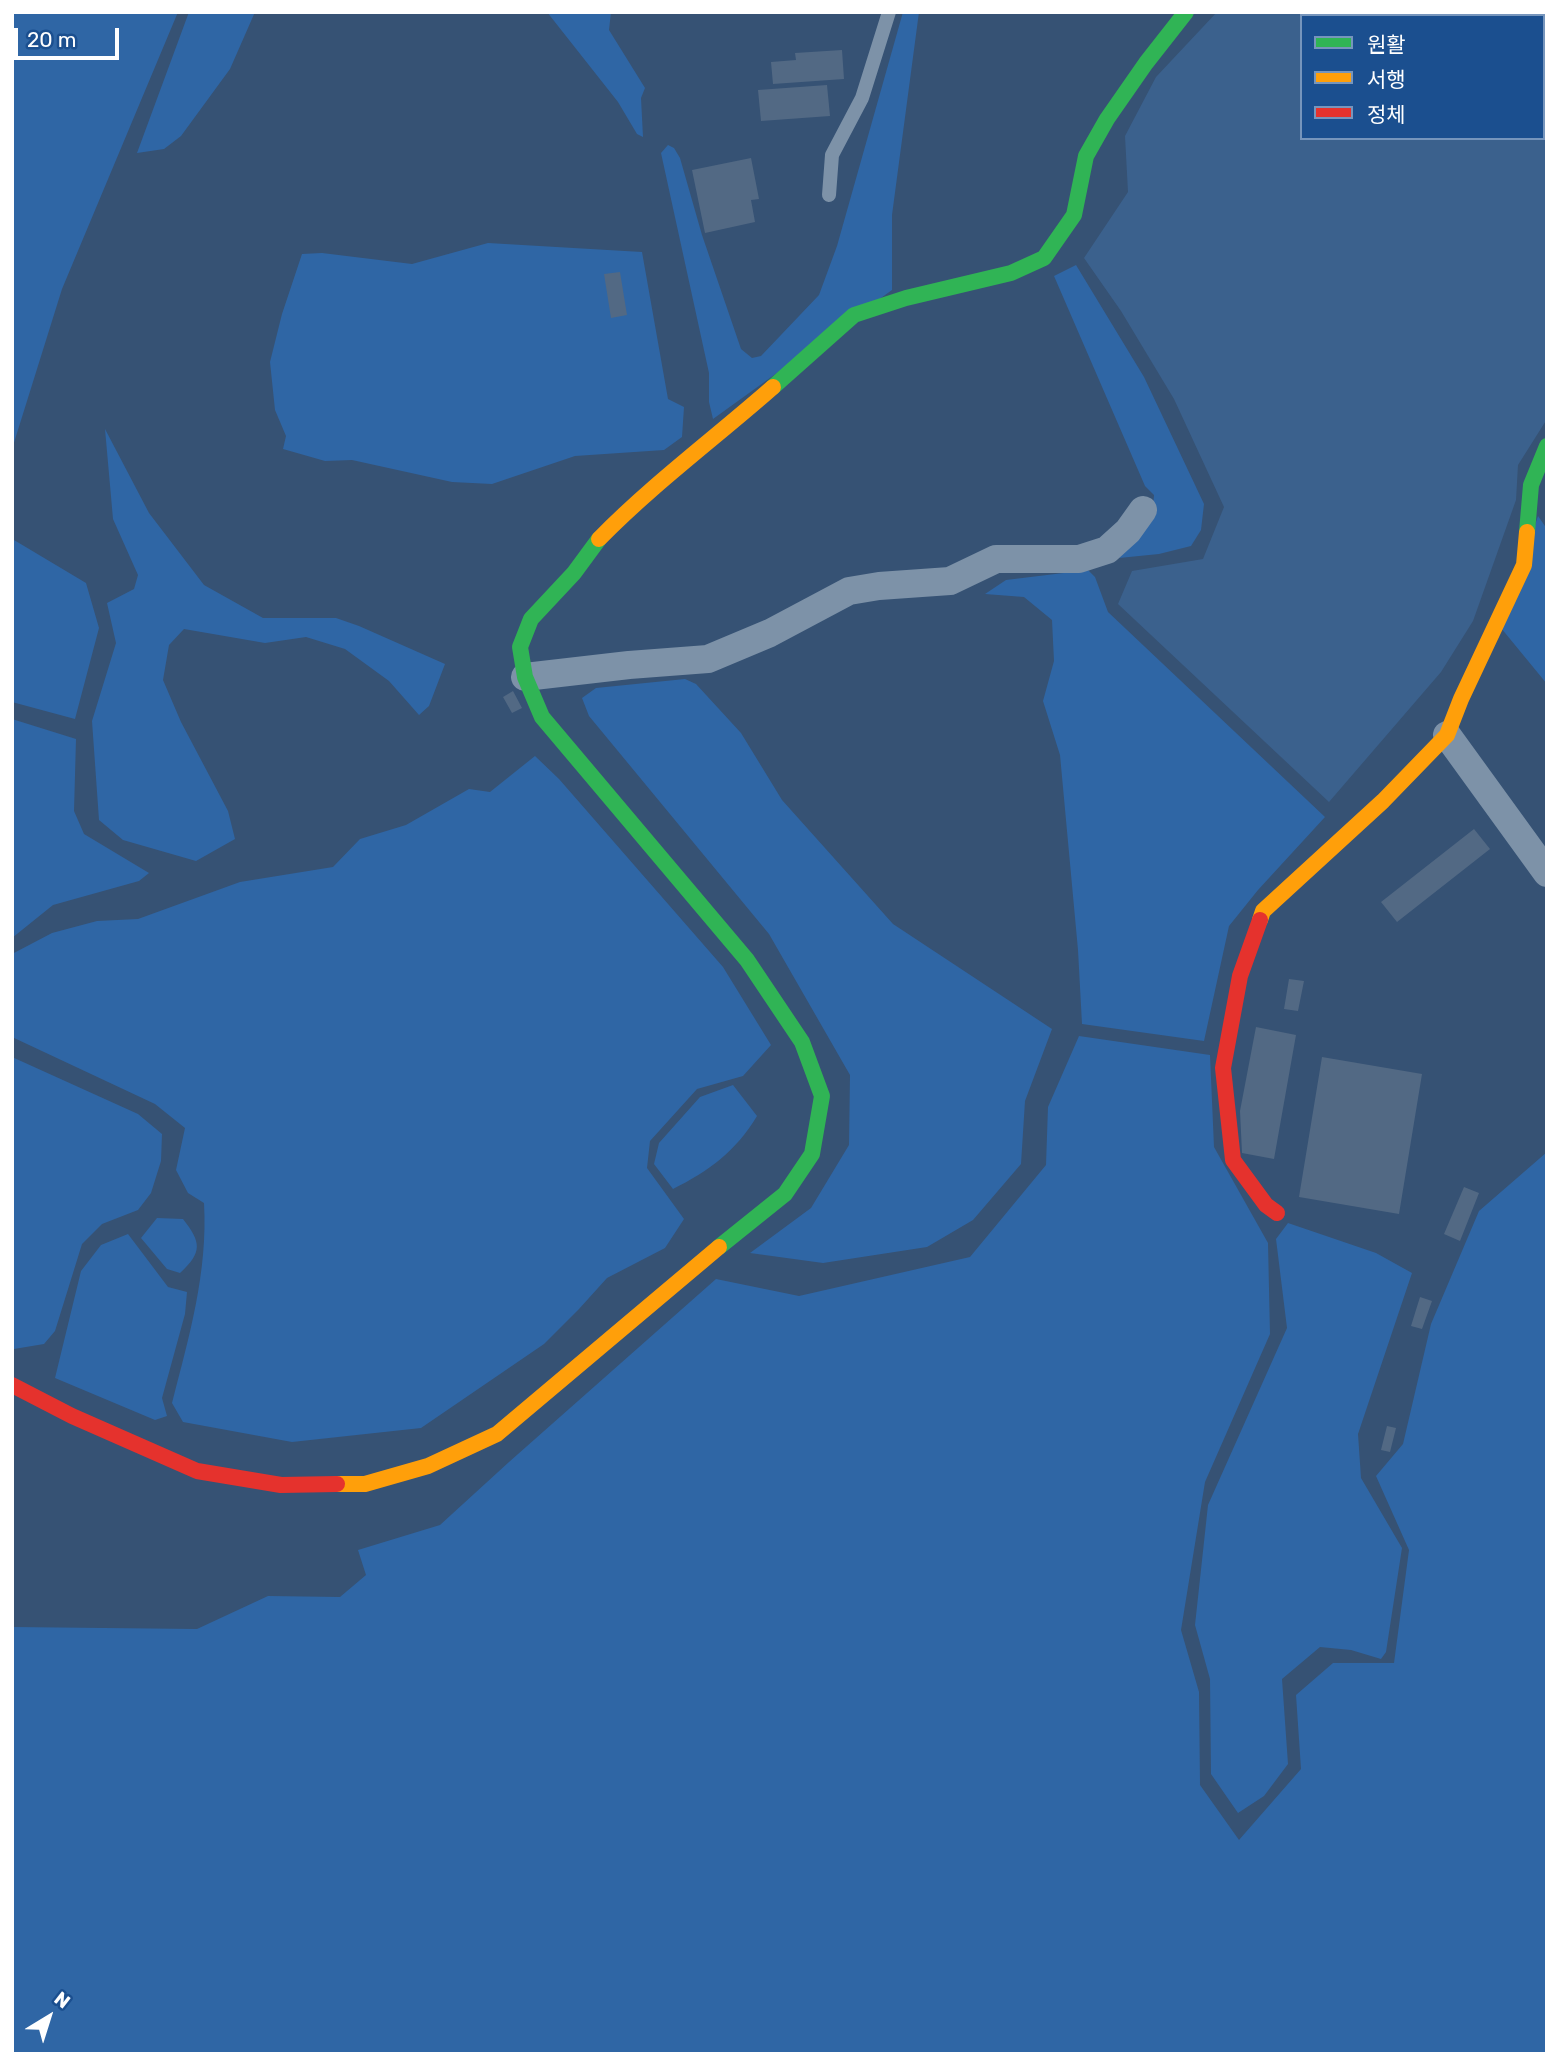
<!DOCTYPE html>
<html>
<head>
<meta charset="utf-8">
<style>
  body { margin:0 }
  #map { position:relative; width:1559px; height:2066px; overflow:hidden; background:#365274; font-family:Rubik,"Noto Sans KR",sans-serif }
  canvas { display:block }
  .frame { position:absolute; inset:0; border:14px solid #fff; pointer-events:none }
  .legend { position:absolute; left:1300px; top:14px; width:245px; height:126px; box-sizing:border-box; background:#1b4f8f; border:2px solid #7695bc; margin:0; padding:9px 12px; list-style:none; font-size:21px; color:#fff }
  .legend li { display:flex; align-items:center; gap:14px; height:35px }
  .legend b { width:35px; border:2px solid #7695bc }
  .north { position:absolute; left:14px; top:1982px; width:70px; height:70px; -webkit-text-stroke:5px #1b4f8f; paint-order:stroke; rotate:38deg; font-size:19px; font-weight:700; line-height:28px; text-align:center; color:#fff }
  .north::after { content:''; display:block; margin:auto; width:24px; height:32px; background:#fff; clip-path:polygon(50% 0,100% 100%,50% 72%,0 100%) }
  .scale { position:absolute; left:14px; top:28px; width:105px; height:32px; box-sizing:border-box; border:4px solid #fff; border-top:0; padding-left:9px; font-size:21px; line-height:24px; white-space:nowrap; color:#fff; -webkit-text-stroke:5px #1b4f8f; paint-order:stroke }
</style>
</head>
<body>
<div id="map">
<canvas width="1559" height="2066"></canvas>
<div class="frame"></div>
<ul class="legend">
<li><b style="height:9px;background:#30b455"></b>원활</li>
<li><b style="height:9px;background:#ff9f0a"></b>서행</li>
<li><b style="height:9px;background:#e5322d"></b>정체</li>
</ul>
<div class="north">N</div>
<div class="scale">20 m</div>
</div>
<script>
const context = document.querySelector('canvas').getContext('2d');
context.lineJoin = 'round';
function paint(path, color) { context.fillStyle = color; context.fill(path, 'evenodd'); }
function stroke(path, color, width, dash) { context.strokeStyle = color; context.lineWidth = width; context.lineCap = dash ? 'butt' : 'round'; context.setLineDash(dash || []); context.stroke(path); }
paint(new Path2D(`
  M 12,12 L 178,12 L 62,289 L 12,449 Z
  M 189,12 L 255,12 L 230,69 L 181,136 L 164,149 L 137,153 Z
  M 547,12 L 611,12 L 609,30 L 645,88 L 641,98 L 643,137 L 637,134 L 618,102 Z
  M 903,12 L 919,12 L 892,215 L 892,290 L 713,419 L 709,402 L 709,373 L 661,153 L 668,145 L 674,148 L 680,158 L 702,235 L 741,349 L 752,358 L 761,356 L 819,295 L 837,246 Z
  M 488,243 L 642,252 L 668,399 L 684,407 L 682,437 L 664,450 L 575,456 L 492,484 L 452,482 L 352,460 L 325,461 L 283,449 L 286,436 L 275,410 L 270,362 L 282,314 L 302,254 L 322,253 L 412,264 Z
  M 1076,265 L 1144,377 L 1204,504 L 1201,530 L 1191,546 L 1159,554 L 1119,558 L 1152,521 L 1154,495 L 1145,486 L 1054,276 Z
  M 105,429 L 149,513 L 204,585 L 263,618 L 336,618 L 359,626 L 445,664 L 429,706 L 419,715 L 389,681 L 345,649 L 306,637 L 265,643 L 184,629 L 169,645 L 163,680 L 181,722 L 228,811 L 235,839 L 196,861 L 123,840 L 99,820 L 92,721 L 116,643 L 107,603 L 134,589 L 138,575 L 113,519 Z
  M 12,509 L 14,540 L 86,583 L 99,628 L 75,719 L 12,702 Z
  M 1538,516 L 1547,529 L 1547,684 L 1501,628 Z
  M 1088,570 L 1095,577 L 1108,612 L 1325,817 L 1258,890 L 1229,926 L 1204,1041 L 1082,1024 L 1078,950 L 1060,755 L 1043,701 L 1054,661 L 1052,620 L 1024,597 L 985,594 L 1006,580 Z
  M 685,679 L 696,684 L 741,733 L 782,800 L 893,924 L 1052,1029 L 1025,1101 L 1021,1164 L 973,1220 L 927,1247 L 823,1263 L 750,1253 L 811,1208 L 849,1145 L 850,1075 L 769,934 L 589,716 L 582,698 L 596,688 Z
  M 12,719 L 76,739 L 74,811 L 84,834 L 149,873 L 139,881 L 53,905 L 12,938 Z
  M 535,756 L 559,779 L 723,967 L 771,1045 L 743,1076 L 697,1089 L 650,1141 L 647,1168 L 684,1219 L 665,1248 L 607,1278 L 579,1309 L 544,1344 L 421,1428 L 292,1442 L 183,1422 L 172,1403 C 189,1337 208,1272 204,1203 L 188,1193 L 176,1170 L 185,1128 L 155,1104 L 12,1037 L 12,954 L 52,933 L 97,921 L 138,919 L 240,882 L 333,867 L 360,839 L 406,825 L 469,789 L 490,792 Z
  M 1079,1036 L 1210,1055 L 1214,1147 L 1268,1243 L 1270,1334 L 1205,1482 L 1181,1630 L 1199,1692 L 1200,1785 L 1239,1840 L 1301,1769 L 1296,1695 L 1333,1663 L 1394,1663 L 1409,1550 L 1376,1476 L 1403,1444 L 1431,1324 L 1479,1211 L 1547,1152 L 1547,2054 L 12,2054 L 12,1627 L 197,1629 L 268,1596 L 340,1597 L 366,1575 L 358,1550 L 440,1525 L 509,1462 L 716,1279 L 799,1296 L 970,1257 L 1046,1165 L 1048,1107 Z
  M 12,1057 L 138,1114 L 162,1134 L 161,1161 L 151,1193 L 138,1210 L 102,1224 L 82,1244 L 55,1331 L 44,1344 L 14,1349 L 12,1349 Z
  M 733,1085 L 757,1116 C 736,1151 709,1171 673,1189 L 654,1164 L 659,1143 L 700,1097 Z
  M 157,1218 L 183,1219 C 201,1242 203,1252 180,1273 L 167,1269 L 141,1238 Z
  M 1288,1223 L 1376,1253 L 1412,1273 L 1358,1434 L 1361,1478 L 1402,1548 L 1386,1652 L 1381,1659 L 1351,1650 L 1320,1647 L 1282,1679 L 1288,1764 L 1264,1796 L 1238,1813 L 1211,1774 L 1210,1679 L 1195,1625 L 1208,1505 L 1287,1328 L 1276,1239 Z
  M 128,1234 L 168,1287 L 187,1292 L 185,1314 L 162,1398 L 167,1416 L 155,1420 L 55,1378 L 81,1271 L 101,1245 Z`), '#2f66a5');
paint(new Path2D(`
  M 1217,12 L 1547,12 L 1547,419 L 1518,465 L 1516,500 L 1473,621 L 1441,672 L 1329,802 L 1118,604 L 1132,571 L 1203,559 L 1224,507 L 1174,399 L 1121,311 L 1084,258 L 1128,192 L 1125,136 L 1156,77 ZM 1302,16 L 1543,16 L 1543,138 L 1302,138 Z`), '#3b618d');
paint(new Path2D(`
  M 842,50 L 844,79 L 773,84 L 771,62 L 796,60 L 795,53 Z
  M 827,85 L 830,116 L 761,121 L 758,90 Z
  M 751,158 L 759,199 L 751,200 L 755,222 L 705,233 L 692,170 Z
  M 620,272 L 627,315 L 611,318 L 604,274 Z
  M 513,691 L 522,708 L 512,713 L 503,697 Z
  M 1474,829 L 1490,849 L 1397,922 L 1381,902 Z
  M 1289,979 L 1304,981 L 1298,1011 L 1284,1009 Z
  M 1256,1027 L 1296,1035 L 1274,1159 L 1242,1153 L 1240,1111 Z
  M 1322,1057 L 1422,1074 L 1399,1214 L 1299,1197 Z
  M 1464,1187 L 1479,1193 L 1460,1241 L 1444,1234 Z
  M 1420,1297 L 1432,1301 L 1422,1329 L 1411,1326 Z
  M 1387,1426 L 1396,1428 L 1390,1452 L 1381,1450 Z`), '#526984');
stroke(new Path2D(`
  M 829,195 L 832,155 L 862,98 L 889,12`), '#7d92a8', 14);
stroke(new Path2D(`
  M 525,677 L 629,665 L 708,659 L 770,633 L 849,591 L 879,586 L 950,581 L 996,559 L 1079,559 L 1107,550 L 1128,531 L 1143,510
  M 1447,735 L 1547,873`), '#7d92a8', 28);
stroke(new Path2D(`
  M 773,387 L 854,315 L 906,298 L 1011,273 L 1044,258 L 1074,215 L 1086,156 L 1107,119 L 1146,63 L 1186,12
  M 1527,532 L 1531,485 L 1547,446
  M 599,539 L 574,573 L 531,619 L 520,647 L 525,677 L 542,717 L 747,960 L 802,1042 L 822,1096 L 812,1154 L 785,1194 L 719,1247`), '#30b455', 16);
stroke(new Path2D(`
  M 599,539 C 653,484 715,438 773,387
  M 1260,920 L 1263,911 L 1383,801 L 1447,735 L 1461,699 L 1524,565 L 1527,532
  M 337,1484 L 365,1484 L 428,1466 L 497,1434 L 719,1247`), '#ff9f0a', 16);
stroke(new Path2D(`
  M 1260,920 L 1240,976 L 1223,1068 L 1233,1160 L 1266,1205 L 1277,1213
  M 12,1385 L 72,1416 L 197,1471 L 281,1485 L 337,1484`), '#e5322d', 16);
</script>
</body>
</html>
